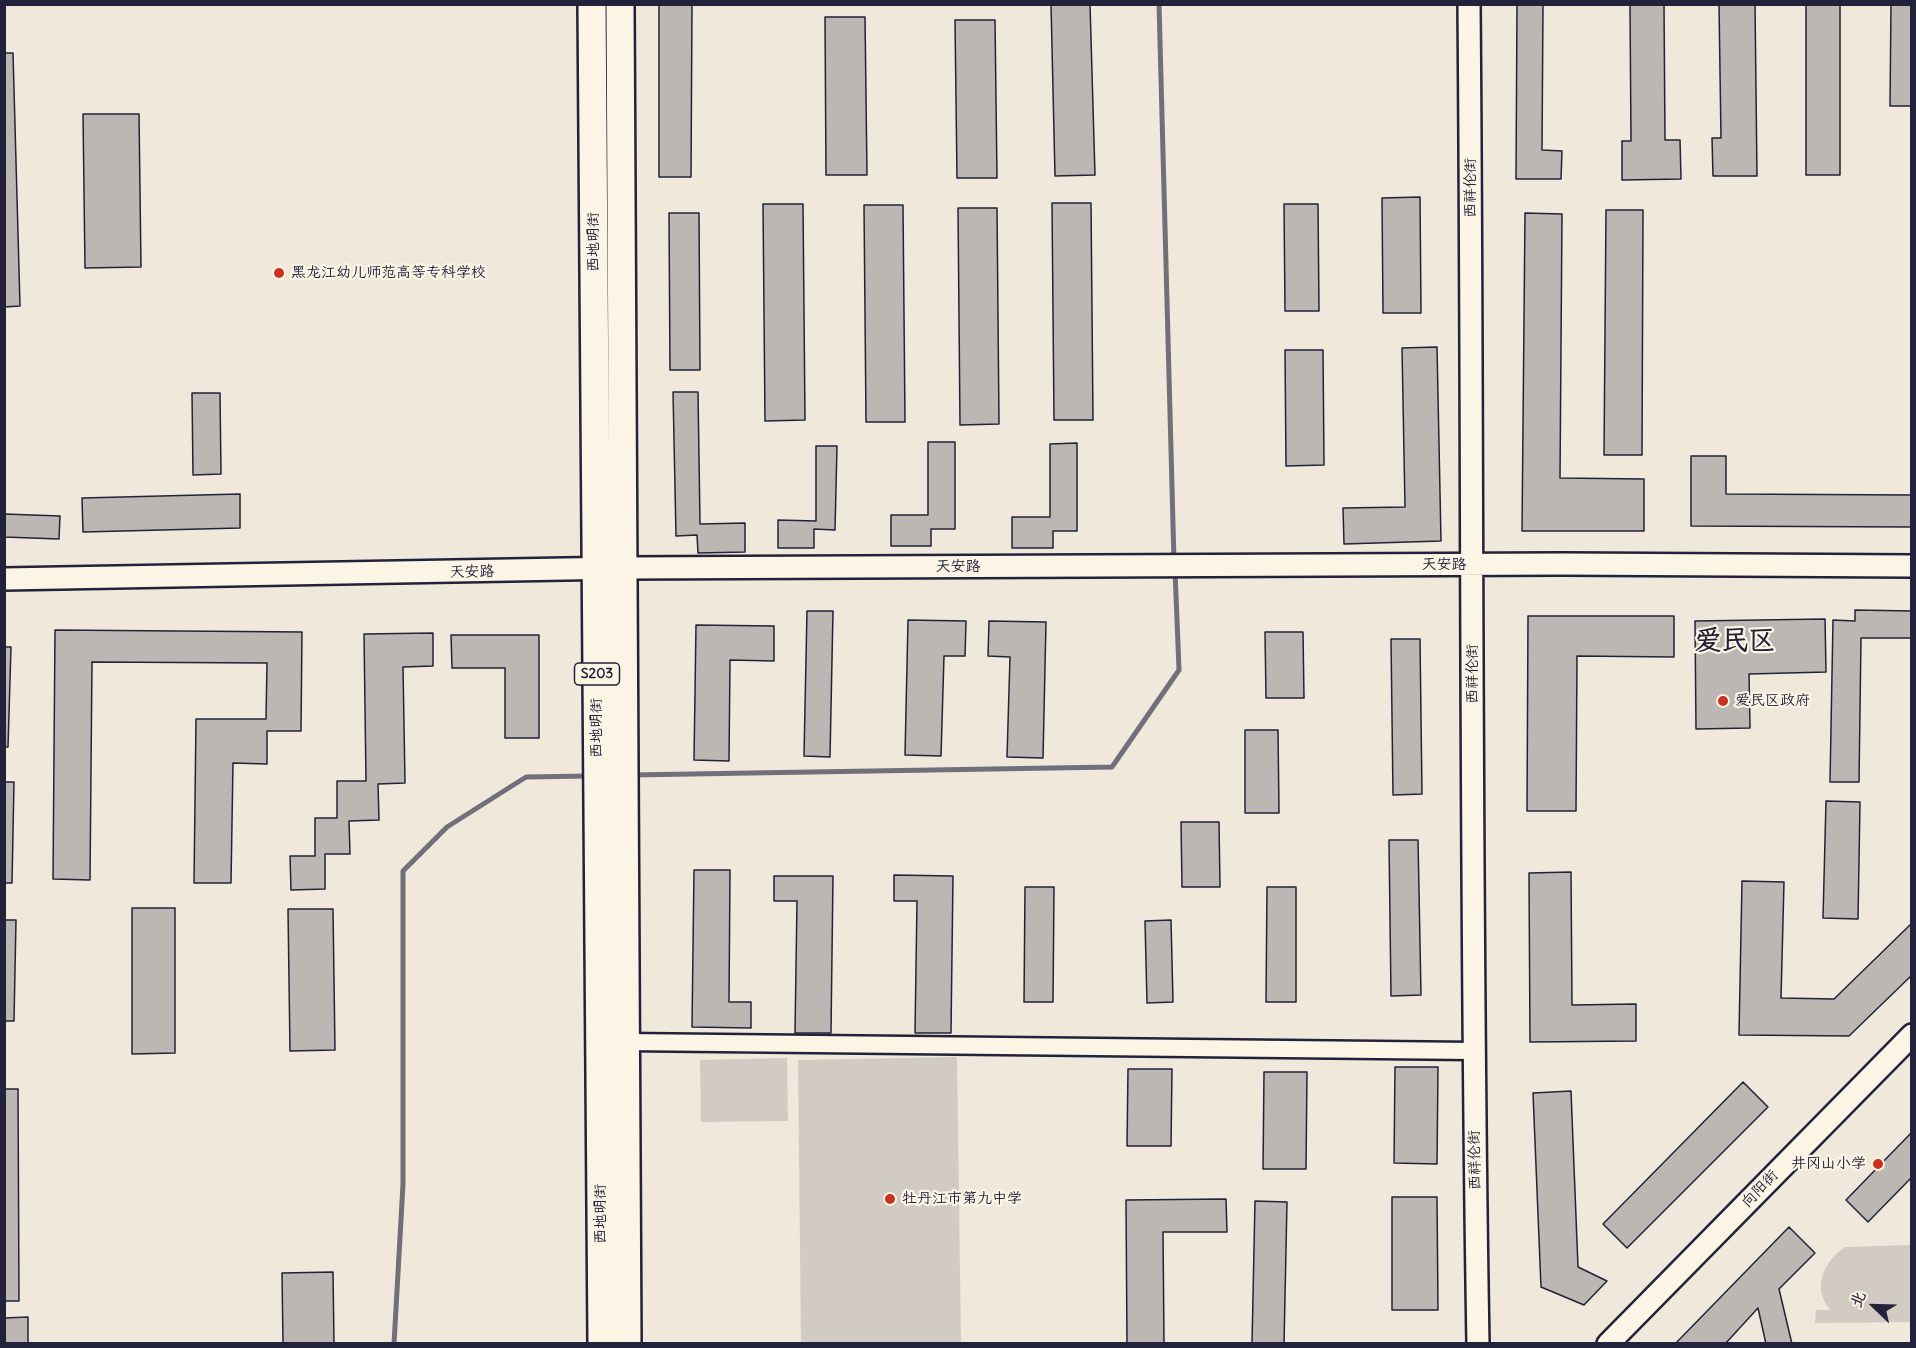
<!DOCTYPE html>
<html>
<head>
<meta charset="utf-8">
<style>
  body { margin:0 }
  #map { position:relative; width:1916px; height:1348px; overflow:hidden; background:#efe8db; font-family:Delius,"LXGW WenKai TC",sans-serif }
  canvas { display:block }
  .frame { position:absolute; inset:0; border:6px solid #22223b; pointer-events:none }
  .north { position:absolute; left:1844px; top:1276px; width:60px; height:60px; -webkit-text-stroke:4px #fcf5e5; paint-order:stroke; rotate:293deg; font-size:16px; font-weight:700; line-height:24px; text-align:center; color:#22223b }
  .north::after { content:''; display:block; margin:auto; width:21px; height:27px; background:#22223b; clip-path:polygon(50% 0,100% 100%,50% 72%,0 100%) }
</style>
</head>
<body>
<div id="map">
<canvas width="1916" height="1348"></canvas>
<div class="frame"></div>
<div class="north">北</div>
</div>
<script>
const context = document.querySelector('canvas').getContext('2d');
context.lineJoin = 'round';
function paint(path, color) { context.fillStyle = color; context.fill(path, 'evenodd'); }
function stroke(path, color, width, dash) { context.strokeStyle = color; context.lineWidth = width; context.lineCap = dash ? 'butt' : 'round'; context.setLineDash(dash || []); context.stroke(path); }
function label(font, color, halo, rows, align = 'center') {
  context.font = font + ' Delius,"LXGW WenKai TC",sans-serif'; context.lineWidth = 4.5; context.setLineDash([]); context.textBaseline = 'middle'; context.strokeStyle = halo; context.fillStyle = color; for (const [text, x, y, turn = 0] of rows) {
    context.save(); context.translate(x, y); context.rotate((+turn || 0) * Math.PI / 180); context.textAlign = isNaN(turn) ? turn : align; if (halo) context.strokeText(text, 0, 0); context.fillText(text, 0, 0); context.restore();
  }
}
paint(new Path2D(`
  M 957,1057 L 961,1343 L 801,1343 L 798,1060 Z
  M 787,1058 L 788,1121 L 701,1122 L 700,1060 Z
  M 1911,1245 L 1911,1322 L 1815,1323 L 1816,1310 L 1830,1310 C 1812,1288 1823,1262 1845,1247 Z`), '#d1cbc3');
stroke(new Path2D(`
  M 1159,4 L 1174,561
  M 631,775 L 1112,767 L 1179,670 L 1175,570
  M 394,1344 L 403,1184 L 403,871 L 447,827 L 526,777 L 589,776`), '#716f79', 5);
const building = new Path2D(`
  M 659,4 L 692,4 L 691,177 L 659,177 Z
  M 1051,4 L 1090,4 L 1095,175 L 1055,176 Z
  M 1517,4 L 1543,4 L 1542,150 L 1562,151 L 1561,179 L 1516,179 Z
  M 1630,4 L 1664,4 L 1665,140 L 1680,140 L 1681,179 L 1622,180 L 1622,141 L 1631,141 Z
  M 1719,4 L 1755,4 L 1757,176 L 1713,176 L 1712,138 L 1721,138 Z
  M 1806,4 L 1840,4 L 1840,175 L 1806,175 Z
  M 1891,4 L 1912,4 L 1912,106 L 1890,106 Z
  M 825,17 L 865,17 L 867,175 L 826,175 Z
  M 955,20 L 995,20 L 997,178 L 957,178 Z
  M 4,53 L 13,53 L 20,306 L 4,307 Z
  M 83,114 L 139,114 L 141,267 L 85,268 Z
  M 1420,197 L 1421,313 L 1383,313 L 1382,198 Z
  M 1052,203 L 1091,203 L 1093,420 L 1054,420 Z
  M 763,204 L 803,204 L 805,420 L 765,421 Z
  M 1284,204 L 1318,204 L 1319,311 L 1285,311 Z
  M 864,205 L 903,205 L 905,422 L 866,422 Z
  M 958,208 L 997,208 L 999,424 L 960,425 Z
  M 1606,210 L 1643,210 L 1642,455 L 1604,455 Z
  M 669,213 L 699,213 L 700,370 L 670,370 Z
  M 1525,213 L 1562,214 L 1560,478 L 1644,479 L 1644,531 L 1522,531 Z
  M 1437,347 L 1441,541 L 1344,544 L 1343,508 L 1405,507 L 1402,348 Z
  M 1285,350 L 1323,350 L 1324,465 L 1286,466 Z
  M 673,392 L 698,392 L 700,524 L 745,523 L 745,552 L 698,553 L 697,535 L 676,536 Z
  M 192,393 L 220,393 L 221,474 L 193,475 Z
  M 928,442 L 955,442 L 955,529 L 931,529 L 931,546 L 891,546 L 891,515 L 928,515 Z
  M 1077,443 L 1077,531 L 1053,531 L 1053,548 L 1012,548 L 1012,517 L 1050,517 L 1050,444 Z
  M 816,446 L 837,446 L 835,530 L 814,529 L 814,548 L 778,548 L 778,520 L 816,521 Z
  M 1691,456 L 1726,456 L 1726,494 L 1912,495 L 1912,527 L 1691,526 Z
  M 240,494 L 240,528 L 83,532 L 82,498 Z
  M 4,514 L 60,516 L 59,539 L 4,537 Z
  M 1855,610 L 1912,611 L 1912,638 L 1861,638 L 1859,782 L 1830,782 L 1833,620 L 1855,621 Z
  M 807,611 L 833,611 L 830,757 L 804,756 Z
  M 1528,616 L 1674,616 L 1674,657 L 1577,656 L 1576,811 L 1527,811 Z
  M 1825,619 L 1826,672 L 1749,674 L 1750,728 L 1696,729 L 1695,621 Z
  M 908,620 L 966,621 L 965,656 L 944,656 L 941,756 L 905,755 Z
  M 989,621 L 1046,622 L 1043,758 L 1007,757 L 1010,657 L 988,656 Z
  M 696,625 L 774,626 L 774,661 L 730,660 L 729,761 L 694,760 Z
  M 55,630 L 302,632 L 301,731 L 267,731 L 267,764 L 233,763 L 231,883 L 194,883 L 196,719 L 266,719 L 267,663 L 92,662 L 90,880 L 53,879 Z
  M 1265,632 L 1303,632 L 1304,698 L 1266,698 Z
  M 433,633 L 433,666 L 403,667 L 405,783 L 378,784 L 379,820 L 349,821 L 350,854 L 325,854 L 325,889 L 291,890 L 290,856 L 315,856 L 315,818 L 337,818 L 337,781 L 366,781 L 364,634 Z
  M 451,635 L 539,635 L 539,738 L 505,738 L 505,668 L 452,668 Z
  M 1391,639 L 1420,639 L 1422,794 L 1393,795 Z
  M 4,647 L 11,647 L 8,747 L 4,747 Z
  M 1245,730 L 1278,730 L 1279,813 L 1245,813 Z
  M 4,782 L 14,782 L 12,883 L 4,883 Z
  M 1826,801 L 1860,802 L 1858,919 L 1823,918 Z
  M 1181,822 L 1219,822 L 1220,887 L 1182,887 Z
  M 1389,840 L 1418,840 L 1421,995 L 1391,996 Z
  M 694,870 L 730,870 L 729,1002 L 751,1002 L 751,1028 L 692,1027 Z
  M 1571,872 L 1572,1005 L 1636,1004 L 1636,1041 L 1530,1042 L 1529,873 Z
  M 894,875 L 953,876 L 951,1033 L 915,1033 L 917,901 L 894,901 Z
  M 774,876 L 833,876 L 831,1033 L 795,1033 L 797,901 L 774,901 Z
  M 1742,881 L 1784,882 L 1781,998 L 1834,999 L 1912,923 L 1912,975 L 1849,1036 L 1739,1035 Z
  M 1025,887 L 1054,887 L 1053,1002 L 1024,1002 Z
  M 1267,887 L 1296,887 L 1296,1002 L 1266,1002 Z
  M 132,908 L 175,908 L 175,1053 L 132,1054 Z
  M 288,909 L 333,909 L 335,1050 L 290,1051 Z
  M 4,920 L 16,920 L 14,1021 L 4,1021 Z
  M 1171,920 L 1173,1002 L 1147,1003 L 1145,921 Z
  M 1395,1067 L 1438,1067 L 1437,1164 L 1394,1163 Z
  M 1128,1069 L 1172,1069 L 1171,1146 L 1127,1146 Z
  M 1264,1072 L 1307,1072 L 1306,1169 L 1263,1169 Z
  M 1743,1082 L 1768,1107 L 1627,1248 L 1603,1224 Z
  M 4,1089 L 18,1089 L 19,1301 L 4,1301 Z
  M 1571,1091 L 1578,1267 L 1607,1281 L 1584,1305 L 1541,1287 L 1533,1093 Z
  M 1912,1132 L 1912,1177 L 1868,1222 L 1846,1200 Z
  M 1392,1197 L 1437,1197 L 1438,1310 L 1392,1310 Z
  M 1226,1199 L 1227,1232 L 1163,1232 L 1164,1344 L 1127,1344 L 1126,1200 Z
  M 1255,1201 L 1287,1202 L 1284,1344 L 1252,1344 Z
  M 1789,1227 L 1815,1253 L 1779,1289 L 1792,1344 L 1766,1344 L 1758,1308 L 1725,1344 L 1675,1344 Z
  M 333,1272 L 334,1344 L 283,1344 L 282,1273 Z
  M 28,1317 L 28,1344 L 4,1344 L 4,1318 Z`);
paint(building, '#bcb7b3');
stroke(building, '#22223b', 1.5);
const minor = new Path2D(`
  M 625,1042 L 1473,1051`);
const tertiary = new Path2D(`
  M 1469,4 C 1473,451 1470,897 1478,1344
  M 4,579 L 622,568 L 1562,564 L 1912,566
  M 1608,1344 L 1912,1035`);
const primary = new Path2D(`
  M 592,4 L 602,1344
  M 620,4 L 627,1344`);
stroke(minor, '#22223b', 21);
stroke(tertiary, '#22223b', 26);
stroke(primary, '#22223b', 32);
stroke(minor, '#fcf5e5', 16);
stroke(tertiary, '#fcf5e5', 21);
stroke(primary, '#fcf5e5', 27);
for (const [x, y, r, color] of [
  [279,273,6,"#c8321e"],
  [1723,701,6,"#c8321e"],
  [1878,1164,6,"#c8321e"],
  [890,1199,6,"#c8321e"]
]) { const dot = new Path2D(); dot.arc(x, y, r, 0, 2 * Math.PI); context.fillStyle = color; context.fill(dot); stroke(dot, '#fcf5e5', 2); }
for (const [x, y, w] of [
  [597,674,45]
]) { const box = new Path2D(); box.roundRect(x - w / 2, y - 11, w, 22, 4.5); context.fillStyle = '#fcf5e5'; context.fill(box); stroke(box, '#22223b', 1.5); }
label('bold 14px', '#22223b', null, [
  ["S203",597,674]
]);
label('15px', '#22223b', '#fcf5e5', [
  ["西祥伦街",1471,188,-90],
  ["西地明街",594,242,-90],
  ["天安路",1444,565],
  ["天安路",958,567],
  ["天安路",472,572,-1],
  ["西祥伦街",1473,674,-90],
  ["西地明街",597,728,-90],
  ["西祥伦街",1475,1160,-91],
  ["向阳街",1760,1189,-46],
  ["西地明街",601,1214,-90]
]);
label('15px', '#22223b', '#fcf5e5', [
  ["黑龙江幼儿师范高等专科学校",291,273],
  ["爱民区政府",1735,701],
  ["井冈山小学",1866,1164,"right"],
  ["牡丹江市第九中学",902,1199]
], 'left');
label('bold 27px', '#22223b', '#fcf5e5', [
  ["爱民区",1735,641]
]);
</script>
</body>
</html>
